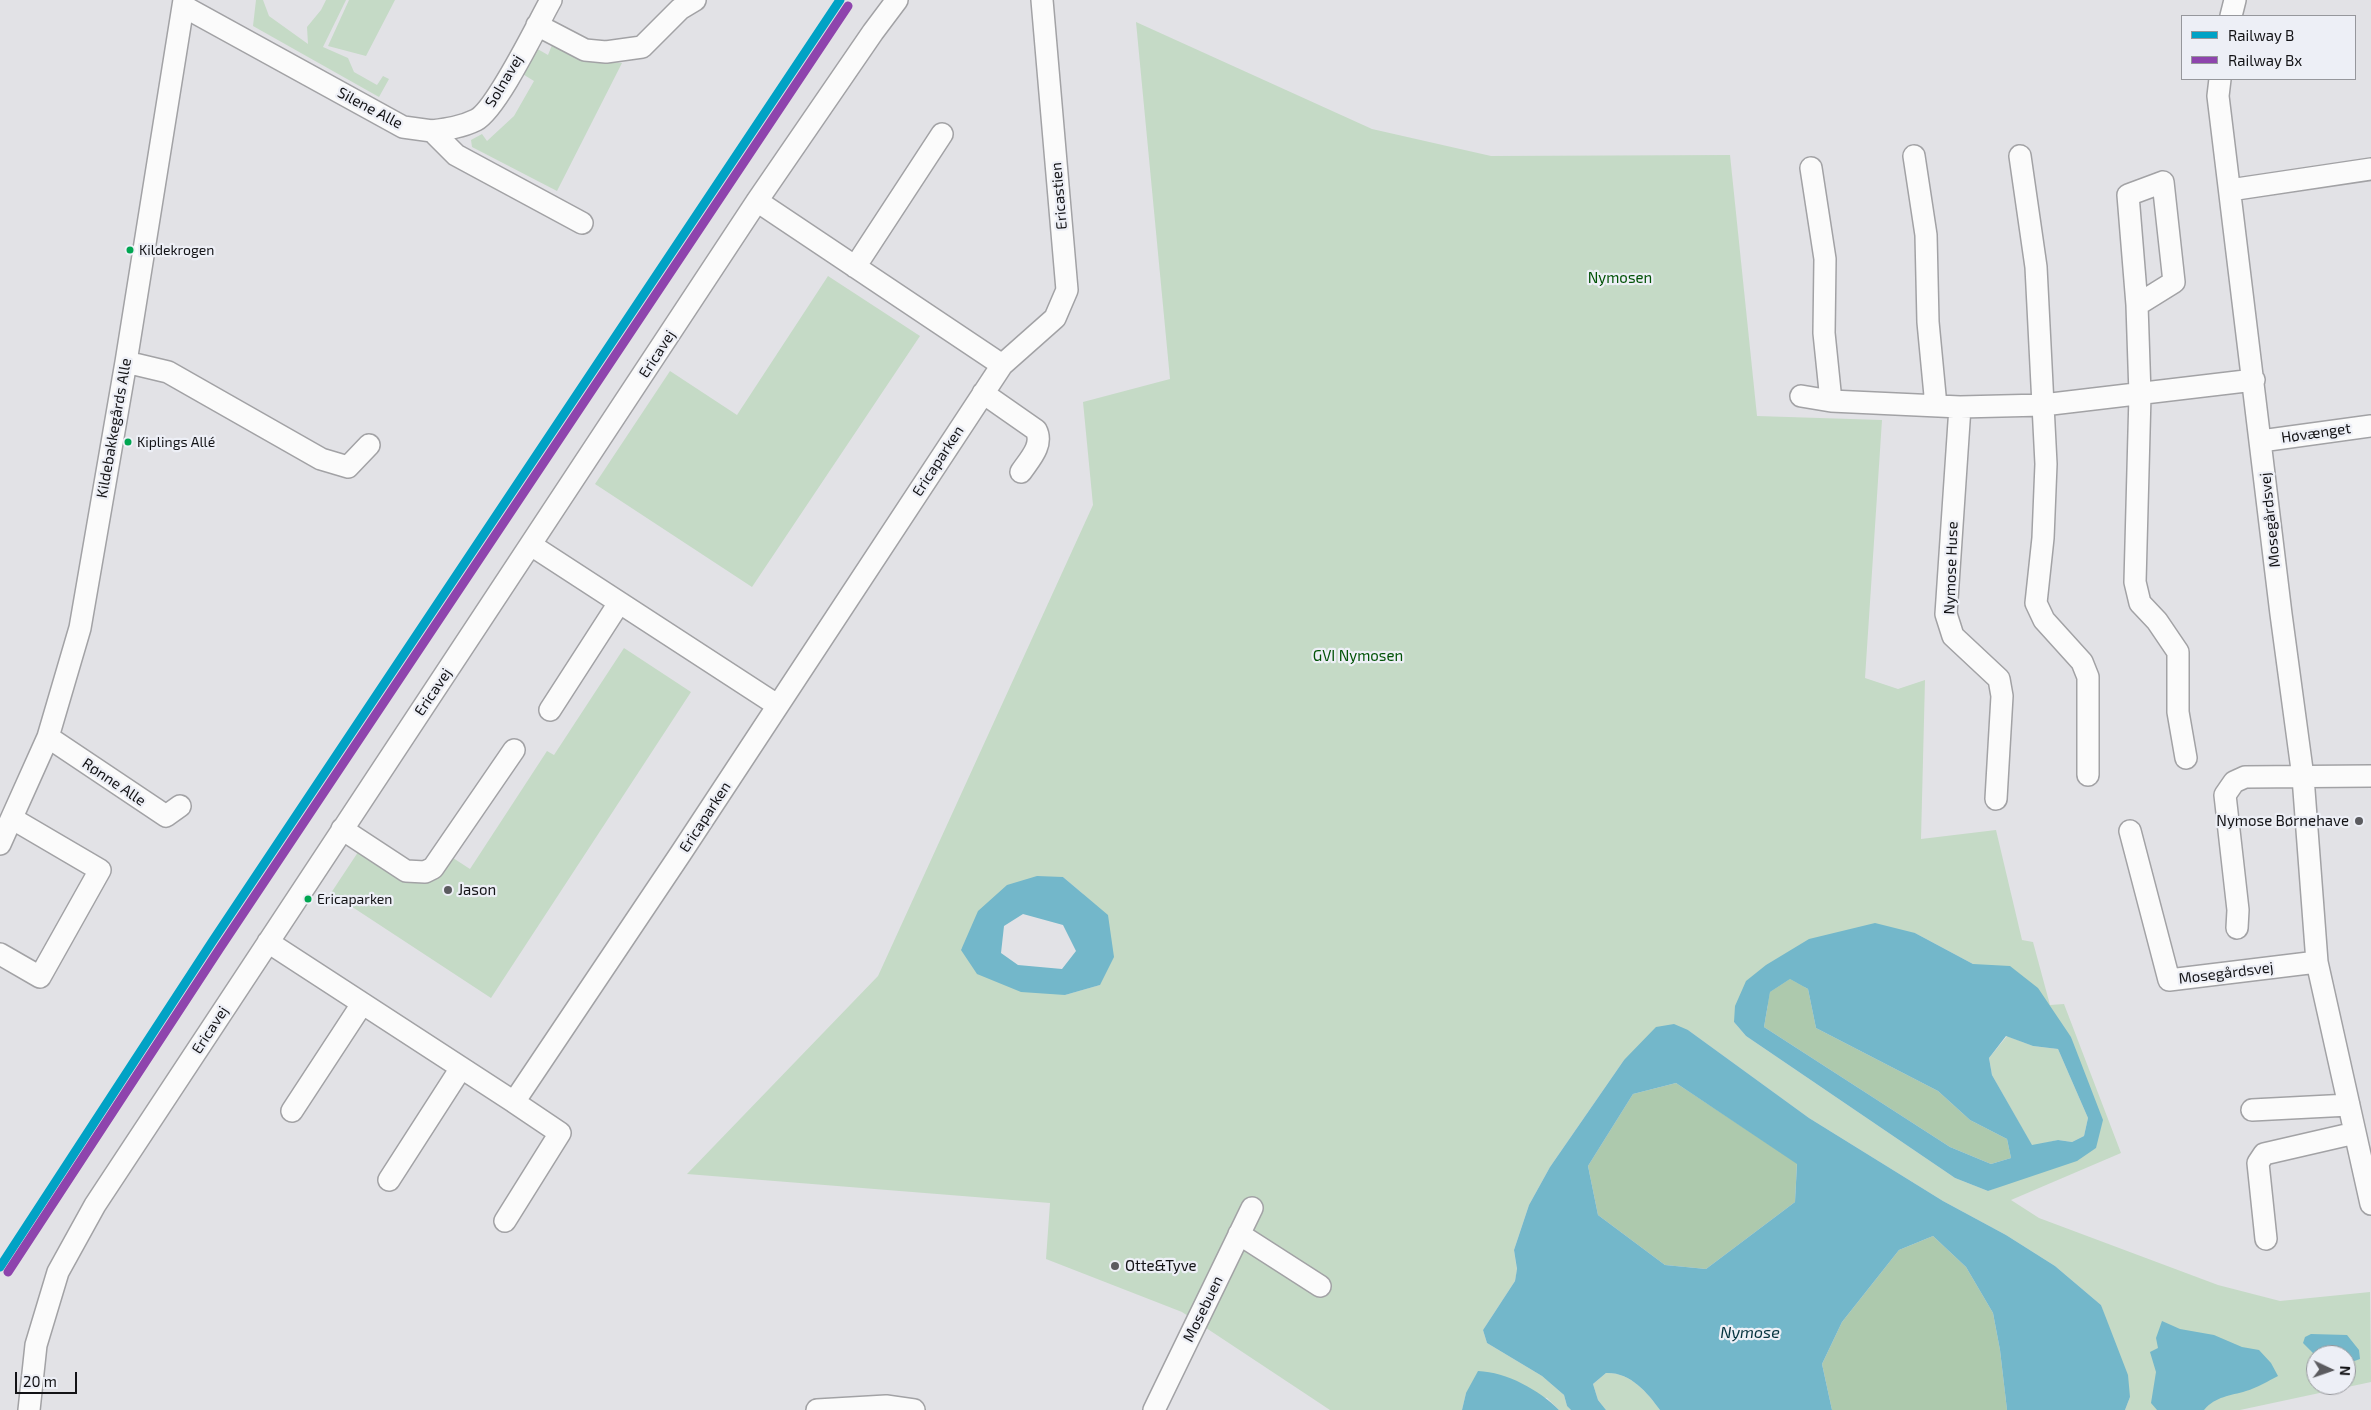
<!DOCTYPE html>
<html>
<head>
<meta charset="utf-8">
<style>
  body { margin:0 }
  #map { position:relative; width:2371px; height:1410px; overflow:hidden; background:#e2e2e6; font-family:"Exo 2",sans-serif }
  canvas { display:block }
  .legend { position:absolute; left:2181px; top:15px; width:175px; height:65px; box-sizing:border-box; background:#edeff6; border:1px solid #96979c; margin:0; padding:6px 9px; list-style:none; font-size:15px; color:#131316 }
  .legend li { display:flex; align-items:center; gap:10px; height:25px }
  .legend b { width:25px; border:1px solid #96979c }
  .north { position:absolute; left:2306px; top:1345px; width:50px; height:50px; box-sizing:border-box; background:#edeff6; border:1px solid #96979c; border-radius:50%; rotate:93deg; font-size:14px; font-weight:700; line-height:20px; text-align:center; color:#131316 }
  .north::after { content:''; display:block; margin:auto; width:18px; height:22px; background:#5b5b5f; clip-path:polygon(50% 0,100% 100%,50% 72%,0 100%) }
  .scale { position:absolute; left:15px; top:1372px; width:62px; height:22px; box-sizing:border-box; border:2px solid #131316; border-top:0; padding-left:6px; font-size:15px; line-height:18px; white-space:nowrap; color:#131316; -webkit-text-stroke:4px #edeff6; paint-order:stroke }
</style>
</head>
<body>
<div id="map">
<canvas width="2371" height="1410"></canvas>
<ul class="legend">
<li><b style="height:6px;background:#01a2c5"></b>Railway B</li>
<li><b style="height:6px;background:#8e44ad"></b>Railway Bx</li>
</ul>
<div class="north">N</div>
<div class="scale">20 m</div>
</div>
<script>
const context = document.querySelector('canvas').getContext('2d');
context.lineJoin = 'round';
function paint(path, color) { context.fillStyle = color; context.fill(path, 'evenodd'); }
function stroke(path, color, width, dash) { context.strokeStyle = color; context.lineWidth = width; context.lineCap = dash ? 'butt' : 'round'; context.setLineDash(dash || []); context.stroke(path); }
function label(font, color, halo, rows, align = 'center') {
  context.font = font + ' "Exo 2",sans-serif'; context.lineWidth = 4.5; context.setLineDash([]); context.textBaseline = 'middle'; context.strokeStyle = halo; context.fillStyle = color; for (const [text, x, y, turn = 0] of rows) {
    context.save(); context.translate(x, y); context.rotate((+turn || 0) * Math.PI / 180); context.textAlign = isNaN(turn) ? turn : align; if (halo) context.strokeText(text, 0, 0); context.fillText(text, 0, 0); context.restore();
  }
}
paint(new Path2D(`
  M 256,0 L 263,0 L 269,16 L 308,44 L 307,27 L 321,10 L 326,0 L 346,0 L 323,47 L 348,58 L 354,72 L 377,85 L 383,76 L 389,79 L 379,97 L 253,26 Z
  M 349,0 L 395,0 L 366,56 L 328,46 Z
  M 1136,22 L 1372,129 L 1491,156 L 1730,155 L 1757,416 L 1882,420 L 1865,678 L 1898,689 L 1925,680 L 1921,839 L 1996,830 L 2022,940 L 2033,942 L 2050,1005 L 2064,1004 L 2121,1153 L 2011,1200 L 2039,1218 L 2218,1285 L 2280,1301 L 2370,1292 L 2371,1382 L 2240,1410 L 2125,1410 L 2130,1397 L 2101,1305 L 2055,1266 L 2006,1235 L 1943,1201 L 1809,1118 L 1688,1030 L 1624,1060 L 1550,1167 L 1529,1205 L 1514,1250 L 1517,1270 L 1515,1281 L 1483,1330 L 1487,1343 L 1542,1376 L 1564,1395 L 1567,1406 L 1571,1410 L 1559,1410 L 1547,1398 L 1466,1393 L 1462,1410 L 1330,1410 L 1182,1312 L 1046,1259 L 1050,1203 L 687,1174 L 878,976 L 1093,505 L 1083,402 L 1170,379 ZM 1063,877 L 1083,894 L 1100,985 L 1065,995 L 961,949 ZM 1915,933 L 1973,964 L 2071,1037 L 2096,1148 L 1988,1191 L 1955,1178 L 1746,1036 L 1734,1022 ZM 2316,1355 L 2346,1355 L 2346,1385 L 2316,1385 Z
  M 554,40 L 598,61 L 622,63 L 557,191 L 472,147 L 471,140 L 482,134 L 487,141 L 514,116 L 534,81 L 521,73 L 534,47 L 548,55 Z
  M 828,276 L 920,336 L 752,587 L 595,484 L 670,371 L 737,415 Z
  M 624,648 L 691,692 L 491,998 L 331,893 L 368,837 L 434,881 L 450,856 L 470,869 L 547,751 L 554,755 Z
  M 2007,1036 L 2033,1046 L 2058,1049 L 2088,1118 L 2084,1136 L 2072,1142 L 2058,1140 L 2032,1146 L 1992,1075 L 1989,1058 Z
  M 1606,1373 C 1630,1372 1647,1392 1660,1410 L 1606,1410 L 1598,1400 L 1593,1384 Z`), '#c5dac6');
paint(new Path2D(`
  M 1790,979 L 1808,989 L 1816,1028 L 1938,1091 L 1970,1120 L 2007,1139 L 2011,1158 L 1991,1164 L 1950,1147 L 1764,1027 L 1770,992 Z
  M 1676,1083 L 1797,1163 L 1795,1202 L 1706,1269 L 1665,1265 L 1598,1215 L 1588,1166 L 1633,1094 Z
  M 1933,1236 L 1966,1267 L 1993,1313 L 2000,1350 L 2007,1410 L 1832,1410 L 1822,1364 L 1842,1322 L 1899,1250 Z`), '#adc9ad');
paint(new Path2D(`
  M 1037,876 L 1063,877 L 1108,915 L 1114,957 L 1100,985 L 1065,995 L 1021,992 L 977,974 L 961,950 L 978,911 L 1007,885 ZM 1023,914 L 1063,925 L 1076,951 L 1062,969 L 1018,965 L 1001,953 L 1004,926 Z
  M 1875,923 L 1915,933 L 1973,964 L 2010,966 L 2038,988 L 2071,1037 L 2103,1120 L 2096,1148 L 2077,1161 L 1988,1191 L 1955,1178 L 1746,1036 L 1734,1022 L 1735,1006 L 1746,981 L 1766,965 L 1809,939 ZM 1790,979 L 1808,989 L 1816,1028 L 1938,1091 L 1970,1120 L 2007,1139 L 2011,1158 L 1991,1164 L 1950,1147 L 1764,1027 L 1770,992 ZM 2006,1036 L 2033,1046 L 2058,1049 L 2088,1118 L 2084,1136 L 2072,1142 L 2058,1140 L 2032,1145 L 1992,1075 L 1989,1058 Z
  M 1674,1024 L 1688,1030 L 1809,1118 L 1943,1201 L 2006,1235 L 2055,1266 L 2101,1305 L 2128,1375 L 2130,1397 L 2125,1410 L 2007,1410 L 2000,1350 L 1993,1313 L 1966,1267 L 1933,1236 L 1899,1250 L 1842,1322 L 1822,1364 L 1832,1410 L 1660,1410 C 1647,1392 1630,1372 1606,1373 L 1593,1384 L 1598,1400 L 1606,1410 L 1571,1410 L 1567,1406 L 1564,1395 L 1542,1376 L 1487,1343 L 1483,1330 L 1515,1281 L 1517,1269 L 1514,1250 L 1529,1205 L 1550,1167 L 1624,1060 L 1656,1027 ZM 1676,1083 L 1797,1164 L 1795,1202 L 1706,1269 L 1665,1265 L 1598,1215 L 1588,1166 L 1633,1094 Z
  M 2162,1321 L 2180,1329 L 2214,1335 L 2242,1347 L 2259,1350 L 2271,1363 L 2278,1376 C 2268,1381 2257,1388 2246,1391 C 2230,1396 2216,1396 2204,1410 L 2157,1410 L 2151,1403 L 2156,1372 L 2150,1352 L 2158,1348 L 2156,1338 Z
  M 2311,1334 L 2347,1335 L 2359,1350 L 2360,1359 L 2346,1364 L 2346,1355 L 2316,1356 L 2303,1343 L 2305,1337 Z
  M 1478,1371 C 1507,1372 1539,1390 1559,1410 L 1462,1410 L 1466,1393 Z`), '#73b7ca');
const minor = new Path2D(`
  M 183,6 L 403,127 L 432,131 L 456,155 L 582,223
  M 2231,16 L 2235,0
  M 537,25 L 585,50 L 606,52 L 642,47 L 680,9 L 695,0
  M 2220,79 L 2218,96 L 2281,614 L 2303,777 L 2317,962 L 2371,1204
  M 432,131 C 447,129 462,127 476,120 C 497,109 537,25 551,0
  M 1914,156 L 1926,235 L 1928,322 L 1936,406
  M 2020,156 L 2036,267 L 2046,464 L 2043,538 L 2036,603 L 2044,620 L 2082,662 L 2088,677 L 2088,775
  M 1811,168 L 1825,259 L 1824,333 L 1831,401
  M 2230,190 L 2371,169
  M 757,201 L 1002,365
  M 855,267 L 942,134
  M 2137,305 L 2174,282 L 2163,182 L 2128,195 L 2137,305 L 2140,395 L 2135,582 L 2140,603 L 2157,621 L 2178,652 L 2178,712 L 2186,758
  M 126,362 L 168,372 L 321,459 L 348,467 L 369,445
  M 983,393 L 1036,430 C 1044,445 1029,460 1021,472
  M 1801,396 L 1831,401 L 1960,407 L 2043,405 L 2254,380
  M 1960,407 L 1946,614 L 1953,636 L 1999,679 L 2002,696 L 1996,799
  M 2261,441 L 2371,426
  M 531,545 L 777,705
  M 550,710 L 619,603
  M 48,737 L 166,816 L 180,806
  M 342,829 L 406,871 L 425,872 L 433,868 L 514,750
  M 2130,831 L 2169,980 L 2317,962
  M 0,844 L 48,737 L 80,628 L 126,362 L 184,0
  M 2237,928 L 2238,910 L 2225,795 L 2234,782 L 2245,777 L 2371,776
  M 268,942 L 514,1102 L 681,853 L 1002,365 L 1055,318 L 1067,290 L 1042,0
  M 0,954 L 40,977 L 100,870 L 13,819
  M 2252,1110 L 2349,1105
  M 292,1111 L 362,1004
  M 389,1180 L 461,1068
  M 505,1221 L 560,1133 L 514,1102
  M 1239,1234 L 1320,1286
  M 2266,1239 L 2258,1163 L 2264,1154 L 2355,1133
  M 29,1410 L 36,1345 L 58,1272 L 95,1205 L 757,201 L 873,32 L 897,0
  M 817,1410 L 886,1406 L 914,1410
  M 1154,1410 L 1252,1208`);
stroke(minor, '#a2a2a5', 24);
stroke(minor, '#fbfbfb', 21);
stroke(new Path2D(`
  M 0,1267 L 212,942 L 840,0`), '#01a2c5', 9);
stroke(new Path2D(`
  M 8,1272 L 220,948 L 848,6`), '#8e44ad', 9);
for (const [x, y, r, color] of [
  [130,250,4.5,"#00a651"],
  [128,442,4.5,"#00a651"],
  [2359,821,5,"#5b5b5f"],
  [448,890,5,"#5b5b5f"],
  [308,899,4.5,"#00a651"],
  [1115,1266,5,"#5b5b5f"]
]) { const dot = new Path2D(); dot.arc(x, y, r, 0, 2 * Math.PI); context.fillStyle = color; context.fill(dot); stroke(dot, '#edeff6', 2); }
label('14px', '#131316', '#edeff6', [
  ["Kildekrogen",139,250],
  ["Kiplings Allé",137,442],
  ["Ericaparken",317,899]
], 'left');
label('15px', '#131316', '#edeff6', [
  ["Solnavej",504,81,-59],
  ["Silene Alle",370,108,28],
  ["Ericastien",1059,196,-95],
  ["Ericavej",657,354,-57],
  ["Kildebakkegårds Alle",114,428,-80],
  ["Høvænget",2316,433,-8],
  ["Ericaparken",938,461,-57],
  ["Mosegårdsvej",2270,520,-96],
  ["Nymose Huse",1951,568,-88],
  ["Ericavej",433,692,-56],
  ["Rønne Alle",114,782,34],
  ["Ericaparken",705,817,-57],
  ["Mosegårdsvej",2226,973,-7],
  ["Ericavej",210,1030,-57],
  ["Mosebuen",1203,1309,-64]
]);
label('15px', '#015206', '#edeff6', [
  ["Nymosen",1620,278],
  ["GVI Nymosen",1358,656]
]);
label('15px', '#131316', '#edeff6', [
  ["Nymose Børnehave",2349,821,"right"],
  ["Jason",458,890],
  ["Otte&Tyve",1125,1266]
], 'left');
label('italic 16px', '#05333e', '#edeff6', [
  ["Nymose",1750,1333]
]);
</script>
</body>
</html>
